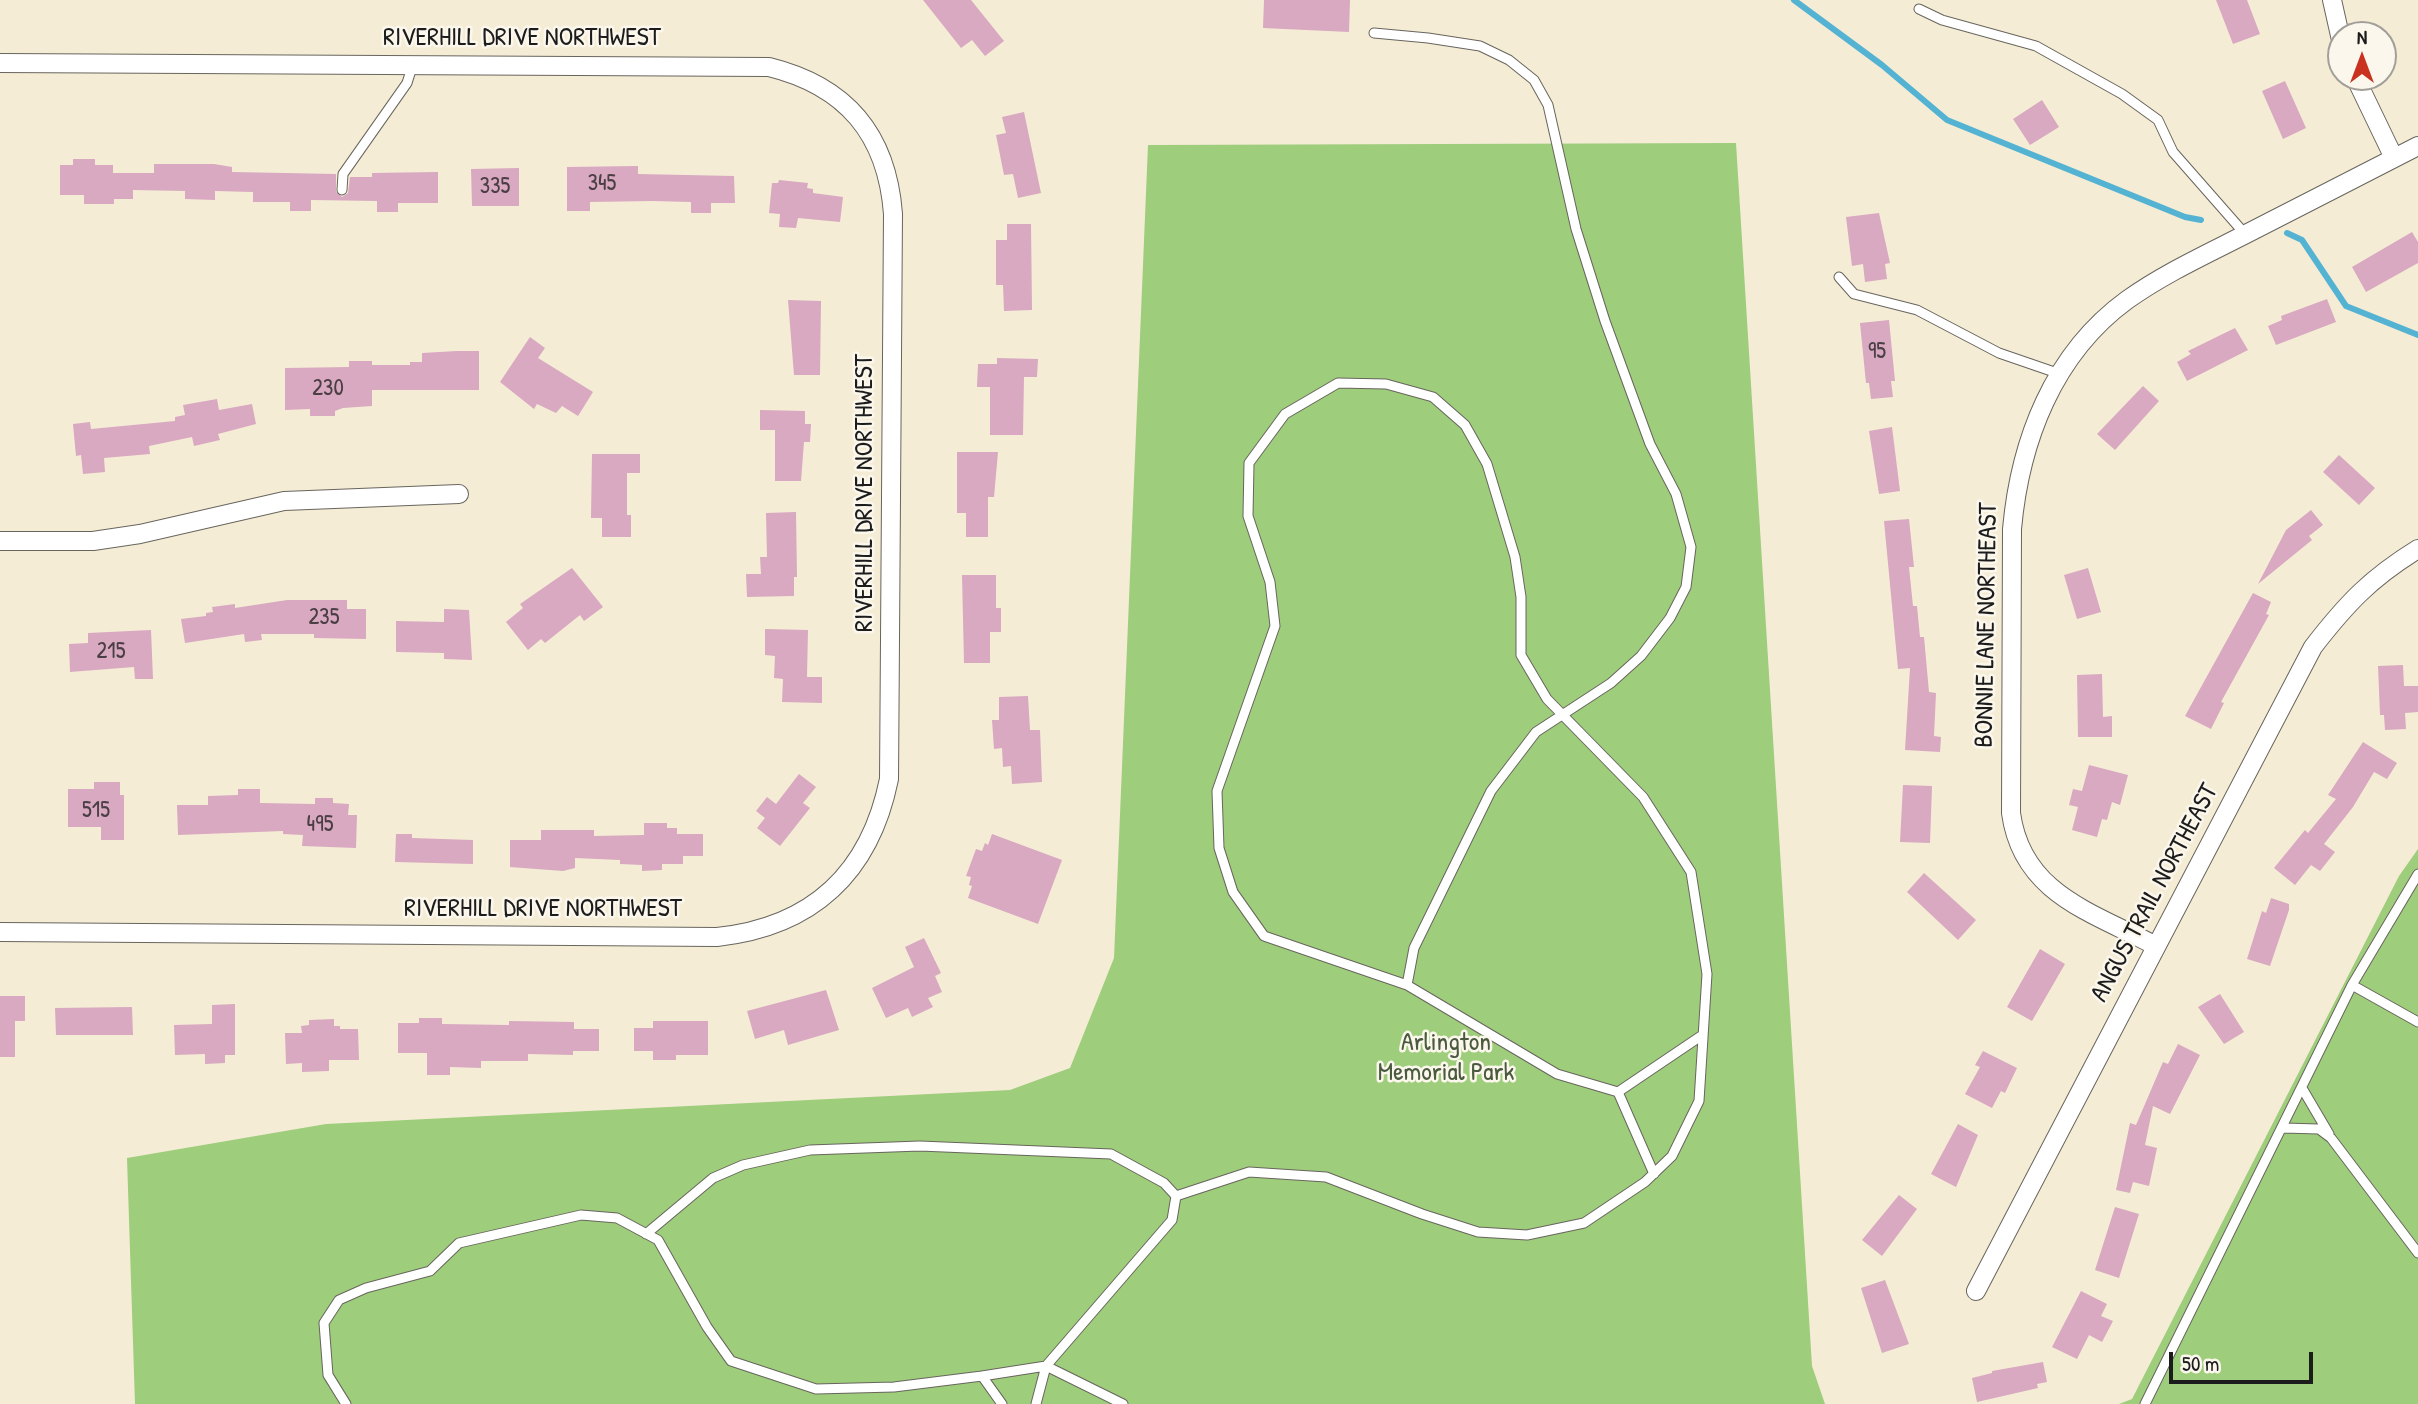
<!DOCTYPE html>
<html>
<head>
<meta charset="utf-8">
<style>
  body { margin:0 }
  #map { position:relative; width:2418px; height:1404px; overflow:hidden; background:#f5ecd6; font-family:"Patrick Hand",sans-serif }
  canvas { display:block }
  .north { position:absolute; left:2327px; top:21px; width:70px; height:70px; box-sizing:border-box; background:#fbf7ec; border:2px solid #a29f99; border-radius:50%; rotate:0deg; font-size:19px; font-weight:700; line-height:28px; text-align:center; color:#1c1c1c }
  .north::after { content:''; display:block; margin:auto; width:24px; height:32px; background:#c8321e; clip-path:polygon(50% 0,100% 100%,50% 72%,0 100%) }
  .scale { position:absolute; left:2169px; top:1352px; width:144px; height:32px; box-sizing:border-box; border:4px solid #1c1c1c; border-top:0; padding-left:9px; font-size:21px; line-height:24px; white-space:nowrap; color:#1c1c1c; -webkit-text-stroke:5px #fbf7ec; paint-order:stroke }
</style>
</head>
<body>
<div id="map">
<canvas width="2418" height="1404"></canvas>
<div class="north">N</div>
<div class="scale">50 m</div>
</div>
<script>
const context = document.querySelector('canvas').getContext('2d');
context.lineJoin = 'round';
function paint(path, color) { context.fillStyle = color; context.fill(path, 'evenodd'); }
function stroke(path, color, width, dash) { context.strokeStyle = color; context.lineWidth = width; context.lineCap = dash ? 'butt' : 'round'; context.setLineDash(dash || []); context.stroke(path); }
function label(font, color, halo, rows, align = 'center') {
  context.font = font + ' "Patrick Hand",sans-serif'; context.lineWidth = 5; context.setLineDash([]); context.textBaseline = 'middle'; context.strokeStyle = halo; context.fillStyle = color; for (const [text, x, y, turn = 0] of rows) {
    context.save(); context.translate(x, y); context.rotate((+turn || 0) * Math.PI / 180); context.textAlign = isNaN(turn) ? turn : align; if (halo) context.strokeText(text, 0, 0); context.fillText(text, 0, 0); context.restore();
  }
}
paint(new Path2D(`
  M 1736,143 L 1812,1366 L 1825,1404 L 135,1404 L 127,1158 L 326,1124 L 1010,1090 L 1070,1068 L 1114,958 L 1148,145 Z
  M 2418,849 L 2418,1404 L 2119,1404 L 2132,1399 L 2399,876 Z`), '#9ecd7c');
stroke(new Path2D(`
  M 1794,0 L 1882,65 L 1947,120 L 2185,217 L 2201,220
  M 2287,233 L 2302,240 L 2346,306 L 2418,335`), '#54b2d2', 6);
paint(new Path2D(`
  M 923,0 L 971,0 L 1004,41 L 985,56 L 972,40 L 961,48 Z
  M 1264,0 L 1350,0 L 1349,32 L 1263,28 Z
  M 2216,0 L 2247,0 L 2260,34 L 2233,44 Z
  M 2285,81 L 2306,128 L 2283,139 L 2262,91 Z
  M 2042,100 L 2059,127 L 2030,145 L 2013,119 Z
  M 1024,112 L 1041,193 L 1018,198 L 1013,174 L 1004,175 L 996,135 L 1006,133 L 1002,117 Z
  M 73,159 L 95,159 L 95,165 L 113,165 L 113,173 L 154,173 L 154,164 L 214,164 L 232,167 L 232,172 L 336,174 L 336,192 L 342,197 L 348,193 L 350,177 L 372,177 L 372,173 L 438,172 L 438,203 L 398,203 L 398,212 L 377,212 L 377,201 L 311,200 L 311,211 L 290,211 L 290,202 L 253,202 L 253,192 L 215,191 L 215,200 L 185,199 L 185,191 L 133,190 L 133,199 L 114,199 L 114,204 L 84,204 L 84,195 L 60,195 L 60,165 L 73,165 Z
  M 638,166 L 638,174 L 734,176 L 735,203 L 711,203 L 711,213 L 691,213 L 691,202 L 652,201 L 590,202 L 590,211 L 567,211 L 567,167 Z
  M 519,168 L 519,206 L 472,206 L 471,169 Z
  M 779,180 L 808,183 L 807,188 L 813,189 L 813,193 L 843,197 L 840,222 L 798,218 L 796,228 L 779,227 L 780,214 L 769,213 L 772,183 L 778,183 Z
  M 1879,213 L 1890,263 L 1885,264 L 1887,279 L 1865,282 L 1863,264 L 1852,266 L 1846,217 Z
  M 1007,224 L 1031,224 L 1032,310 L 1004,311 L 1003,285 L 996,285 L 996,240 L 1007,240 Z
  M 2412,232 L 2418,242 L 2418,263 L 2366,292 L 2352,267 Z
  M 2327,299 L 2336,322 L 2276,345 L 2268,326 L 2282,320 L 2281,316 Z
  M 788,300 L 821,301 L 820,375 L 794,375 Z
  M 1889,320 L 1895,381 L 1891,381 L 1893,397 L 1871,399 L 1869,383 L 1866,383 L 1860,323 Z
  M 2235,328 L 2248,350 L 2187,381 L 2177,362 L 2191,354 L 2188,351 Z
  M 530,337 L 545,348 L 538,358 L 593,392 L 578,416 L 562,406 L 556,413 L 537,404 L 534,409 L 500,382 Z
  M 457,351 L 479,351 L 479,390 L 372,390 L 372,406 L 343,408 L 335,411 L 335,416 L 310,416 L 310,409 L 285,410 L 285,368 L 349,367 L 349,361 L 372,361 L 372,365 L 410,365 L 410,362 L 422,362 L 422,353 Z
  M 997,358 L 1038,359 L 1037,377 L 1024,377 L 1023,435 L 990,435 L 990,387 L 977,387 L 978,364 L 997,364 Z
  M 2143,386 L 2159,401 L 2115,450 L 2097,434 Z
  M 217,399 L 219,410 L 252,404 L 256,424 L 218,434 L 220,440 L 194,446 L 192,437 L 149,446 L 150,454 L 104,458 L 105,472 L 83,474 L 81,455 L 76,456 L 73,424 L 90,422 L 91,429 L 175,421 L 175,417 L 185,415 L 183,405 Z
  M 760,410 L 805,411 L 805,424 L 811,424 L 810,442 L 804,442 L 801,481 L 775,481 L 775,430 L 760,430 Z
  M 1892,427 L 1900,491 L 1879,494 L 1869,431 Z
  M 957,452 L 998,452 L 994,497 L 988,497 L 988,537 L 966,537 L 966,513 L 957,513 Z
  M 592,454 L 640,454 L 640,473 L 627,473 L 627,515 L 631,515 L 631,537 L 602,537 L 602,518 L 591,518 Z
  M 2339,455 L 2375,488 L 2359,505 L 2323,472 Z
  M 2311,510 L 2323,525 L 2309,536 L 2312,540 L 2258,584 L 2286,530 Z
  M 796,512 L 797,577 L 794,577 L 794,596 L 747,597 L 746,574 L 761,574 L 760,557 L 767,557 L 766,513 Z
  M 1909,519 L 1914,567 L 1909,567 L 1913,606 L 1917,606 L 1920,637 L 1924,637 L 1929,692 L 1936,693 L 1934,736 L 1941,737 L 1940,752 L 1905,750 L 1910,668 L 1898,669 L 1884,521 Z
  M 572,568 L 603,607 L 584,621 L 580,615 L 545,643 L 541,639 L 528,650 L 506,622 L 523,608 L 520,604 Z
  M 2088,568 L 2101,612 L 2077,619 L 2064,575 Z
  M 962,575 L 996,575 L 996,608 L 1001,608 L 1001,632 L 990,632 L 990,663 L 964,663 Z
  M 2253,593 L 2271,602 L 2266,614 L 2269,615 L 2221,702 L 2224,703 L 2211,729 L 2185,716 Z
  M 287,600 L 347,600 L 347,609 L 366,609 L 366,639 L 314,638 L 314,634 L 261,634 L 262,640 L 245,642 L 244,634 L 185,643 L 181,619 L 206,616 L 206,613 L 213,612 L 212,607 L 235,604 L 235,608 Z
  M 444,609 L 469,610 L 472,660 L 444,659 L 444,653 L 396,652 L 396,621 L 444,622 Z
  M 765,629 L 808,630 L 807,677 L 822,677 L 822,703 L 782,702 L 783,679 L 774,678 L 775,656 L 765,655 Z
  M 151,630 L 153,679 L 135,679 L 134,667 L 70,672 L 69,644 L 88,643 L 88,633 Z
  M 2403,665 L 2404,686 L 2418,686 L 2418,712 L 2405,713 L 2406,729 L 2385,730 L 2384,715 L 2380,715 L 2378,666 Z
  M 2102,674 L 2103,717 L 2112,716 L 2112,737 L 2078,737 L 2077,675 Z
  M 1028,696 L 1030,730 L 1040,730 L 1042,782 L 1012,784 L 1011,766 L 1003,767 L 1002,748 L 994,749 L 992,720 L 999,720 L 999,697 Z
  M 2363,742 L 2397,763 L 2387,779 L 2374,772 L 2353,807 L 2324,844 L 2335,852 L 2320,871 L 2311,865 L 2295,885 L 2274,868 L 2305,830 L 2308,833 L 2336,799 L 2328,795 Z
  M 2089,765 L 2128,775 L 2120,805 L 2112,802 L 2107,820 L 2102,819 L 2097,837 L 2072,830 L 2078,807 L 2069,805 L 2073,789 L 2082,791 Z
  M 799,774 L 816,787 L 803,803 L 810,808 L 780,846 L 757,828 L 765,818 L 756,811 L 767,797 L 776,804 Z
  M 94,782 L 120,782 L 120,795 L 124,795 L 124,840 L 101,840 L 101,827 L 68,827 L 68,789 L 94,789 Z
  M 1903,785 L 1932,786 L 1930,843 L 1900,842 Z
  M 238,789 L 260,789 L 260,803 L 315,804 L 315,798 L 333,798 L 333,803 L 349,804 L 348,815 L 357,815 L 356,848 L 302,846 L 303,835 L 283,834 L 283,831 L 178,835 L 177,805 L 208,805 L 208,796 L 238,795 Z
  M 644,823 L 667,823 L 667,828 L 677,828 L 677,834 L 703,834 L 703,856 L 683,856 L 683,864 L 662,864 L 662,870 L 642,871 L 642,865 L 620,864 L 620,860 L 575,858 L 575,868 L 563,871 L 510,867 L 510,840 L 541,840 L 541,830 L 594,830 L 594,836 L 644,835 Z
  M 396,834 L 412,834 L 412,838 L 473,840 L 473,864 L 395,862 Z
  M 992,834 L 1062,860 L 1038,924 L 968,898 L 972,886 L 969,885 L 971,877 L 966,876 L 976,849 L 982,851 L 985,843 L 988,845 Z
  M 1924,873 L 1976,920 L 1958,940 L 1907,892 Z
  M 2271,898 L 2289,904 L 2289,910 L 2270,966 L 2247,959 L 2262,911 L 2266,913 Z
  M 924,938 L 941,973 L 935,976 L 942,992 L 928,998 L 933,1007 L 912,1017 L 908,1008 L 886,1018 L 872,988 L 914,967 L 905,947 Z
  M 2040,949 L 2065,964 L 2032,1021 L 2007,1007 Z
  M 826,990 L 839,1030 L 788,1045 L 784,1030 L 755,1039 L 747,1011 Z
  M 2220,994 L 2244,1032 L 2224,1044 L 2198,1007 Z
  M 0,996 L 25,996 L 25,1021 L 15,1021 L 15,1057 L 0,1057 Z
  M 235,1004 L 235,1055 L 225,1055 L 225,1063 L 205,1064 L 205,1054 L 175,1055 L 174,1025 L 212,1024 L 212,1005 Z
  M 132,1007 L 133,1035 L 56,1035 L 55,1008 Z
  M 419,1018 L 442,1018 L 442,1024 L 509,1025 L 509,1021 L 574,1022 L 574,1029 L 599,1029 L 599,1051 L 573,1051 L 573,1055 L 528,1054 L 528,1061 L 481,1061 L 481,1068 L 450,1067 L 450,1075 L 427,1075 L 427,1053 L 398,1053 L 398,1023 L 419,1023 Z
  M 334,1019 L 334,1026 L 340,1026 L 340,1029 L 358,1029 L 359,1060 L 329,1060 L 329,1071 L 302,1072 L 302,1063 L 286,1064 L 285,1033 L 302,1033 L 301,1026 L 309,1025 L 309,1020 Z
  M 653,1021 L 708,1021 L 708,1055 L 676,1055 L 676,1060 L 653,1060 L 653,1051 L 634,1051 L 634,1028 L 653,1028 Z
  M 2178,1044 L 2200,1055 L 2170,1114 L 2153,1106 L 2145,1145 L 2157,1148 L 2149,1186 L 2133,1182 L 2130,1193 L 2116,1190 L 2130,1123 L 2136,1125 L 2163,1062 L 2168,1064 Z
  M 1983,1051 L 2017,1068 L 2005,1093 L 2001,1091 L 1992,1108 L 1965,1094 L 1980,1067 L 1975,1065 Z
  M 1958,1124 L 1978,1135 L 1956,1187 L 1931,1174 Z
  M 1899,1195 L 1917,1209 L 1882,1256 L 1862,1240 Z
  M 2115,1207 L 2139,1214 L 2119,1278 L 2095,1270 Z
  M 1885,1280 L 1909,1344 L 1882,1353 L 1861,1288 Z
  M 2081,1291 L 2107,1304 L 2101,1316 L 2113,1321 L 2102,1342 L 2089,1335 L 2077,1359 L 2052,1347 Z
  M 2043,1362 L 2047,1382 L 2037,1384 L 2038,1388 L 1977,1402 L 1972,1378 L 1992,1373 L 1992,1371 Z`), '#d8a9c0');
const service = new Path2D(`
  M 1919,9 L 1942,20 L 2036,46 L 2122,94 L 2158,120 L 2173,152 L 2245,234
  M 1374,33 L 1428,38 L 1480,46 L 1509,60 L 1534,80 L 1548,105 L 1576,229 L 1605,321 L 1650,444 L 1676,494 L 1691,547 L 1686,587 L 1670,618 L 1641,656 L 1611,683 L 1536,732 L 1491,791 L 1414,948 L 1407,985
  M 342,190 L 343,174 L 407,83 L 413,64
  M 1839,277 L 1854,294 L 1917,310 L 1999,353 L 2060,374
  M 2352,985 L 2418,1022
  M 2302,1088 L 2329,1134
  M 1618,1092 L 1654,1174
  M 2283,1128 L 2319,1129 L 2331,1138 L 2418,1253
  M 1176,1196 L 1249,1172 L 1326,1177 L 1422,1214 L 1478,1232 L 1527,1235 L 1584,1223 L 1645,1182 L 1672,1156 L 1699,1101 L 1707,974 L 1691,872 L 1643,797 L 1547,699 L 1521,655 L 1521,597 L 1515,557 L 1487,464 L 1465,425 L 1433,397 L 1386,384 L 1338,383 L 1285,414 L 1249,463 L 1248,516 L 1270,582 L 1275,626 L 1217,791 L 1219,848 L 1233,892 L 1264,936 L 1407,985 L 1557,1074 L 1618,1092 L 1701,1036
  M 646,1234 L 713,1178 L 743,1165 L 810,1150 L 920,1146 L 1111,1154 L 1164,1183 L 1176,1196 L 1172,1220 L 1046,1366 L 982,1376
  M 346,1404 L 328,1375 L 324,1323 L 339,1300 L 366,1288 L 430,1271 L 459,1243 L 581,1215 L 617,1218 L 658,1240 L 707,1327 L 731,1361 L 816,1389 L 894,1387 L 982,1376 L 1002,1404
  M 1036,1404 L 1046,1366 L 1123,1404
  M 2145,1404 L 2352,985 L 2418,874`);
const minor = new Path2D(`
  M 2332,0 L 2341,40
  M 0,63 L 769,67 C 846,86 887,134 893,214 L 889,779 C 870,873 812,927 717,937 L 0,932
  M 2355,77 L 2394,158
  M 0,541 L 93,541 L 140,534 L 284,501 L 459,494
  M 2156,946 C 2092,912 2022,894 2011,813 L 2012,529 C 2020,441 2053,354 2127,300 C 2165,273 2207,254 2248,233 C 2305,204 2361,175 2418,146
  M 1976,1291 L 2313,647 C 2347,603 2371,578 2418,549`);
stroke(service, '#68655d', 11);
stroke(minor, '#68655d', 20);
stroke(service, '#fff', 9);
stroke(minor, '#fff', 18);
label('23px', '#4b3f45', null, [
  ["345",602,184],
  ["335",495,187],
  ["95",1877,352],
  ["230",328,389],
  ["235",324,618],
  ["215",111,652],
  ["515",96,811],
  ["495",320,825]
]);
label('26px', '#1c1c1c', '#fbf7ec', [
  ["RIVERHILL DRIVE NORTHWEST",522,38],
  ["RIVERHILL DRIVE NORTHWEST",865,493,-90],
  ["BONNIE LANE NORTHEAST",1987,625,-89],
  ["ANGUS TRAIL NORTHEAST",2155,893,-62],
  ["RIVERHILL DRIVE NORTHWEST",543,909]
]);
label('26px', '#4a5a3e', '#fbf7ec', [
  ["Arlington",1446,1043],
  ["Memorial Park",1446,1073]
]);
</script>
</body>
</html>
